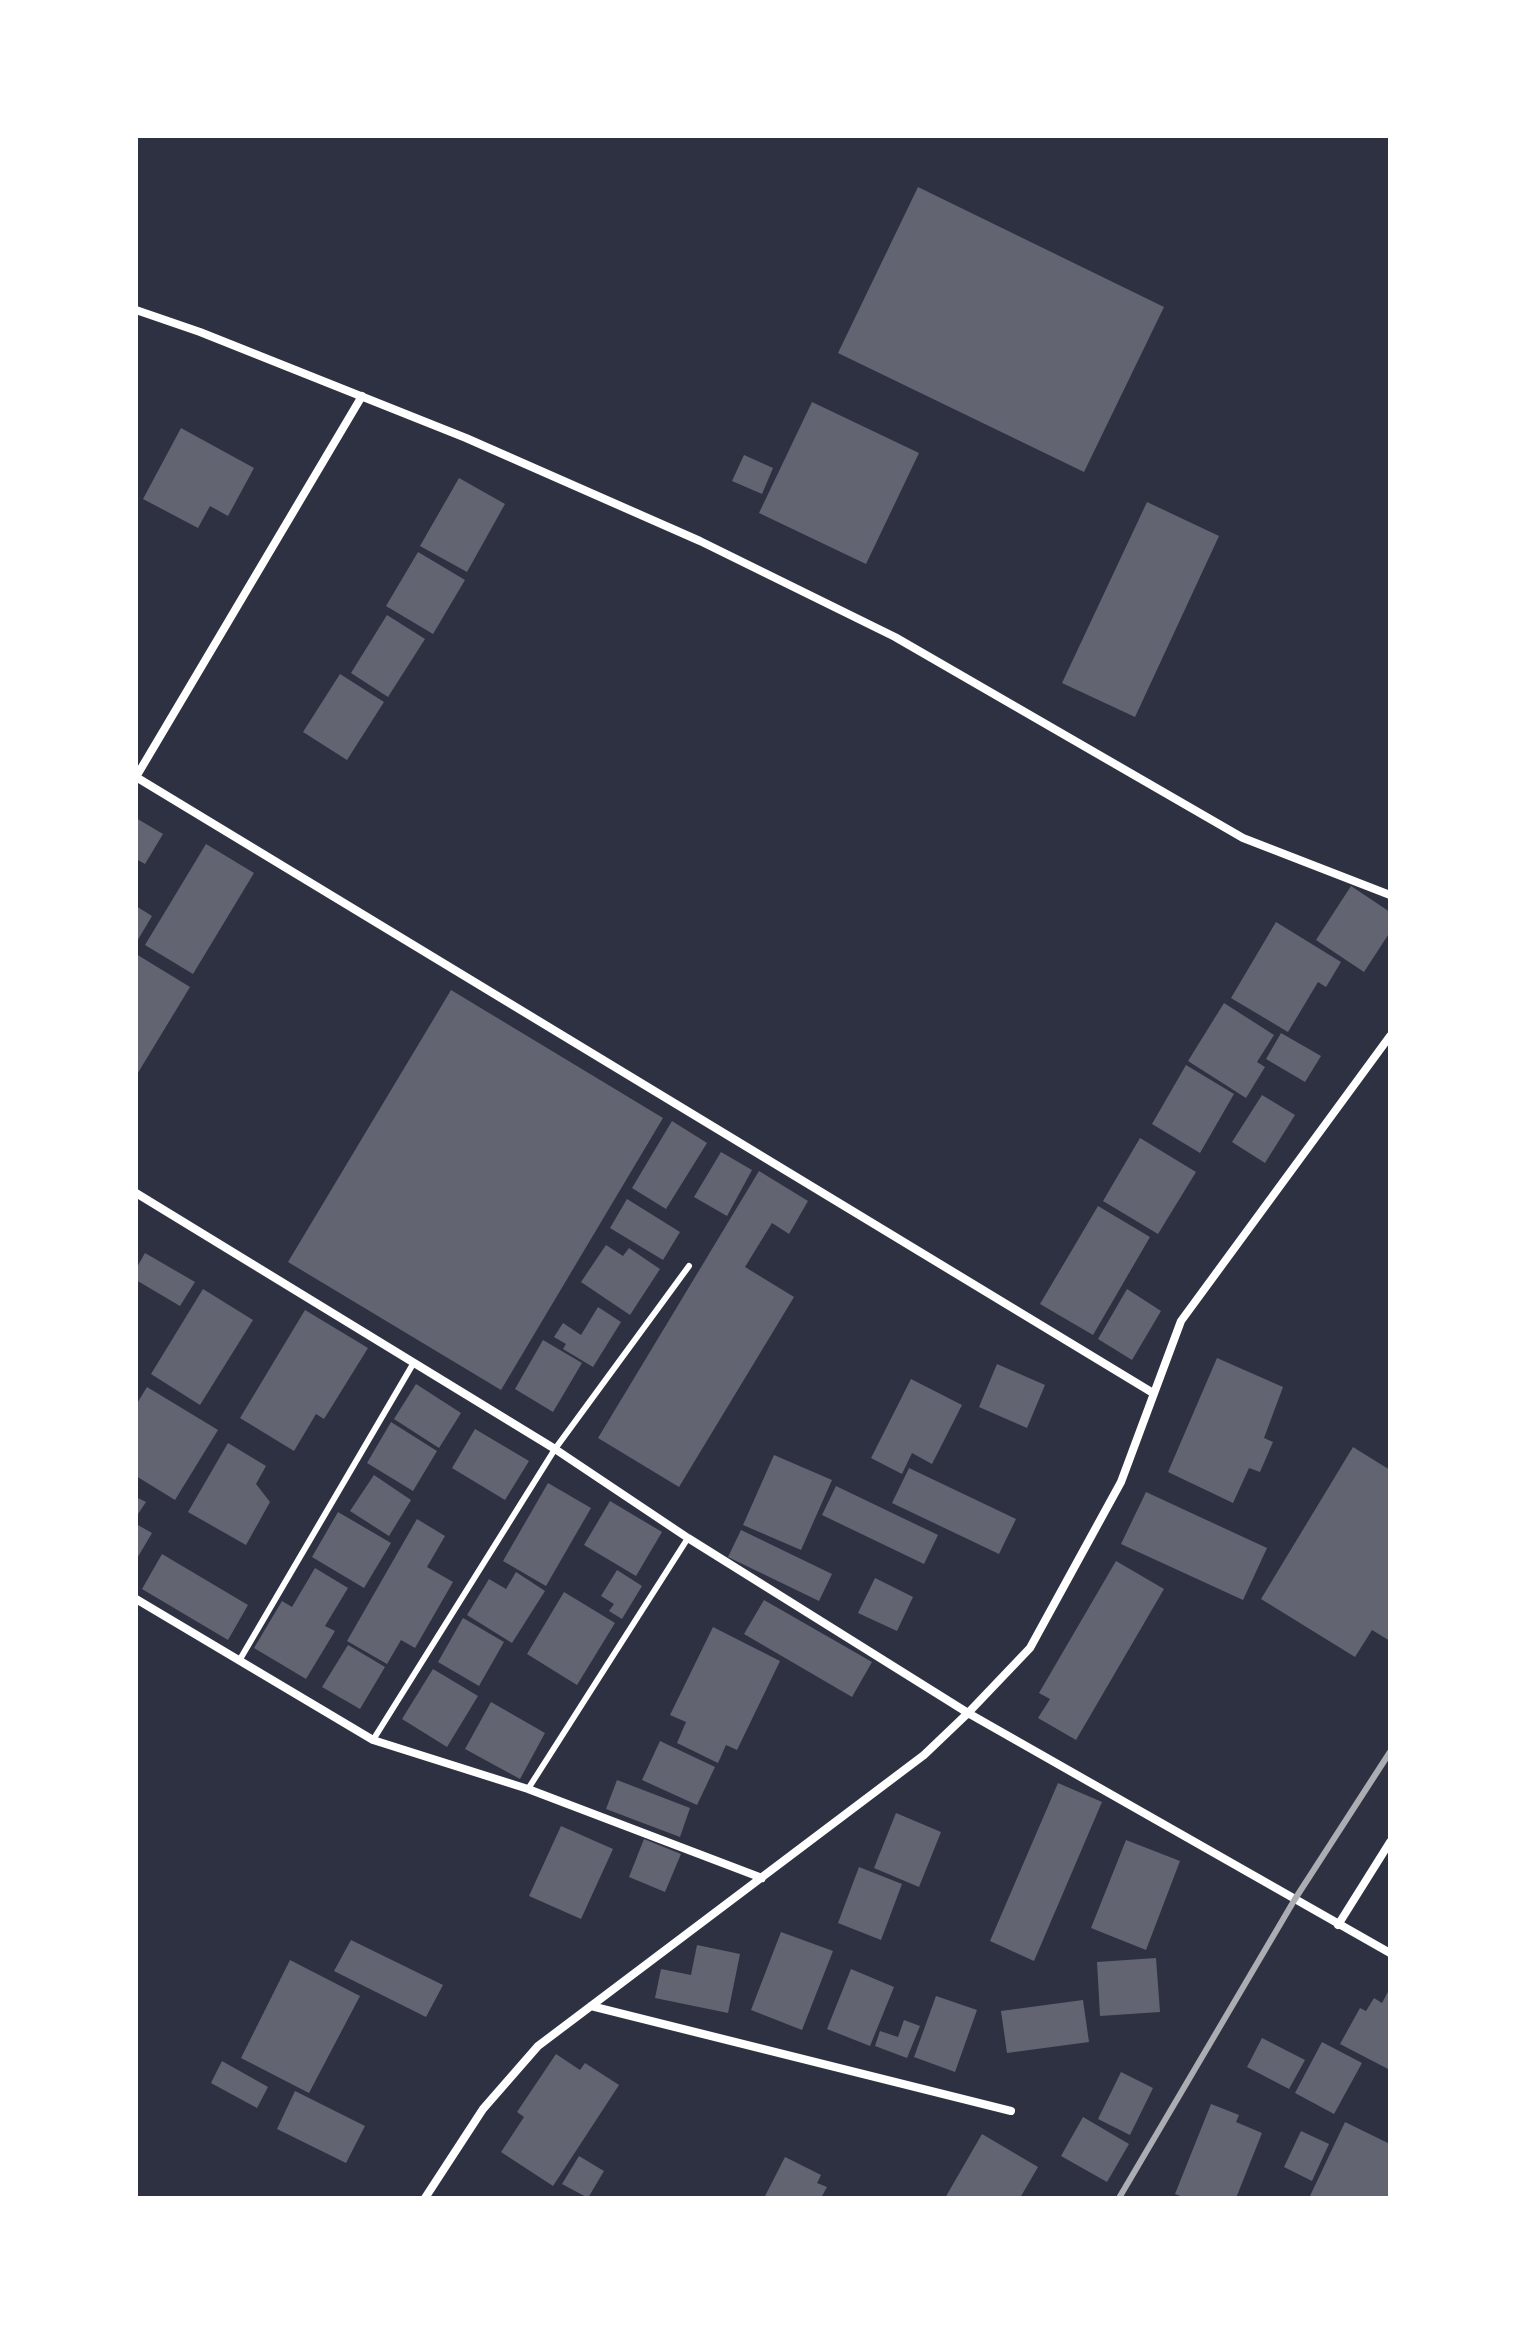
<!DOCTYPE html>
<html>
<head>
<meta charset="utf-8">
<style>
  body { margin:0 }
  #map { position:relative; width:1526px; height:2334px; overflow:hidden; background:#2d3142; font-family:Mulish,sans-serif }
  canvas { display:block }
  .frame { position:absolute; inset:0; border:138px solid #fff; pointer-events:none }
</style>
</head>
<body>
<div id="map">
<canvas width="1526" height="2334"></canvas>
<div class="frame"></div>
</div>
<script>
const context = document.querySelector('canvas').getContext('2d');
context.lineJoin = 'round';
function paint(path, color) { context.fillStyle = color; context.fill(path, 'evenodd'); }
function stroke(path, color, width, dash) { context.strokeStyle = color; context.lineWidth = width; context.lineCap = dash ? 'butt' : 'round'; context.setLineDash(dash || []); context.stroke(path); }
paint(new Path2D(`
  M 918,187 L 1164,307 L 1084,472 L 838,353 Z
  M 812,402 L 919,453 L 866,564 L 759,513 Z
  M 181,428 L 254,468 L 228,516 L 210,506 L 198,528 L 143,499 Z
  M 744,455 L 773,468 L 762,494 L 732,481 Z
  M 459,478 L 505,504 L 467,572 L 420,546 Z
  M 1147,502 L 1219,536 L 1135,717 L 1062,683 Z
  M 418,552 L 465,580 L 433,634 L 386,606 Z
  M 387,615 L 425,639 L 388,697 L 351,673 Z
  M 340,674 L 384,702 L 347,760 L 303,732 Z
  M 136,818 L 163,834 L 145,864 L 136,859 Z
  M 206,844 L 254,873 L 193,974 L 145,945 Z
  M 1351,886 L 1390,912 L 1390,932 L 1364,972 L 1316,940 Z
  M 136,906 L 152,916 L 136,943 Z
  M 1276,922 L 1341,962 L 1326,987 L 1318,982 L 1288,1032 L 1231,998 Z
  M 136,954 L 190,987 L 136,1076 Z
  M 451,990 L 663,1118 L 501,1390 L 288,1262 Z
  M 1224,1003 L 1274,1035 L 1257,1062 L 1265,1067 L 1246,1098 L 1188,1061 Z
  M 1281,1033 L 1321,1056 L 1305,1082 L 1266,1059 Z
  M 1186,1065 L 1234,1094 L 1200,1153 L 1152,1124 Z
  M 1262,1095 L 1295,1115 L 1265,1163 L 1232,1142 Z
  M 672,1121 L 707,1143 L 666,1209 L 632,1188 Z
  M 1140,1138 L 1196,1172 L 1158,1234 L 1103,1201 Z
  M 721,1152 L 752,1170 L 727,1216 L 694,1197 Z
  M 759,1171 L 808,1201 L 789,1234 L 772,1223 L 745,1267 L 794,1297 L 679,1487 L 598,1438 Z
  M 627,1199 L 680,1232 L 663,1260 L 610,1228 Z
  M 1098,1206 L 1150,1237 L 1093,1335 L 1040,1304 Z
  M 606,1245 L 623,1256 L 629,1248 L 660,1269 L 630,1315 L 581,1282 Z
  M 145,1253 L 195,1282 L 180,1306 L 136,1280 L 136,1269 Z
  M 203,1289 L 253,1320 L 200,1405 L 151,1374 Z
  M 1127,1289 L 1161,1311 L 1132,1360 L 1098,1339 Z
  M 598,1307 L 621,1322 L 593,1367 L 563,1349 L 566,1344 L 554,1337 L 563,1323 L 581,1335 Z
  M 305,1310 L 368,1348 L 324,1419 L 316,1414 L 294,1451 L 240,1418 Z
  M 543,1340 L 582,1363 L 553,1412 L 515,1389 Z
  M 1217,1358 L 1283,1387 L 1264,1438 L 1273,1442 L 1260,1472 L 1249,1468 L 1233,1503 L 1168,1472 Z
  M 997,1364 L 1045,1385 L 1027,1428 L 979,1407 Z
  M 911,1379 L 962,1405 L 932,1464 L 912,1453 L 902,1474 L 871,1458 Z
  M 416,1384 L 461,1413 L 439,1448 L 394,1419 Z
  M 147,1387 L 218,1430 L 175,1500 L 136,1476 L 136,1405 Z
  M 391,1422 L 437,1451 L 413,1491 L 367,1463 Z
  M 475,1429 L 529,1461 L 505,1500 L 452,1468 Z
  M 228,1443 L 266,1466 L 256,1484 L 270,1502 L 246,1545 L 188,1512 Z
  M 1353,1447 L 1390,1470 L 1390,1641 L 1372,1630 L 1355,1657 L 1261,1599 Z
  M 774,1455 L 832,1480 L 801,1550 L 743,1525 Z
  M 909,1468 L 1016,1519 L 999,1554 L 892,1503 Z
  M 374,1475 L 411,1500 L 389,1536 L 350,1511 Z
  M 548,1483 L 591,1508 L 546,1586 L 503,1561 Z
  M 836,1486 L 938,1535 L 924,1564 L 822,1515 Z
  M 1146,1492 L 1267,1548 L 1243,1600 L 1121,1544 Z
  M 136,1497 L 146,1502 L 136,1517 Z
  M 610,1501 L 662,1532 L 636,1576 L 584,1545 Z
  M 338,1512 L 391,1543 L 364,1588 L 312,1557 Z
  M 417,1519 L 445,1536 L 427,1567 L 453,1582 L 415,1648 L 401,1640 L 387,1664 L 347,1641 Z
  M 136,1524 L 152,1533 L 136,1560 Z
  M 741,1530 L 832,1574 L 819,1601 L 728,1557 Z
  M 162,1554 L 248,1605 L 228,1640 L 142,1589 Z
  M 1116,1561 L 1164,1589 L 1076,1740 L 1038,1718 L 1050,1699 L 1039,1693 Z
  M 315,1568 L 348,1588 L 325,1626 L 335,1631 L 306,1679 L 254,1648 L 282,1601 L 292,1607 Z
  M 617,1570 L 642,1586 L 622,1619 L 609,1611 L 614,1604 L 601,1596 Z
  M 516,1572 L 545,1591 L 512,1643 L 467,1615 L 489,1579 L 506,1589 Z
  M 875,1578 L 913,1597 L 897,1631 L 858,1613 Z
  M 564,1592 L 615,1623 L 577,1685 L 527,1654 Z
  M 764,1600 L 872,1662 L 852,1697 L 744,1634 Z
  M 463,1618 L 504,1642 L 479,1686 L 438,1662 Z
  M 713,1627 L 780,1661 L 737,1750 L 726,1745 L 718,1763 L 677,1743 L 686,1722 L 670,1715 Z
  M 348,1645 L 385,1667 L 360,1709 L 322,1687 Z
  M 433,1669 L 478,1696 L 447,1747 L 402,1719 Z
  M 491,1702 L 545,1733 L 520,1779 L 465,1749 Z
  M 660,1741 L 715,1767 L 697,1805 L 642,1780 Z
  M 617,1780 L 690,1808 L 680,1837 L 606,1809 Z
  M 1058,1783 L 1102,1802 L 1034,1961 L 990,1941 Z
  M 896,1813 L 941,1832 L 919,1887 L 874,1868 Z
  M 561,1826 L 613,1849 L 581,1919 L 529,1896 Z
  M 644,1839 L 681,1854 L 665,1892 L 629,1877 Z
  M 1126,1840 L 1180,1861 L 1146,1950 L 1091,1928 Z
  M 859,1867 L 902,1884 L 881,1940 L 838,1923 Z
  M 781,1932 L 833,1951 L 802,2030 L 751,2010 Z
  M 351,1940 L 443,1985 L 426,2017 L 334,1971 Z
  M 697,1945 L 740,1954 L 728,2013 L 655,1998 L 661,1969 L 691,1975 Z
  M 1156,1958 L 1160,2012 L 1100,2016 L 1097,1962 Z
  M 290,1960 L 360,1996 L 309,2093 L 241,2058 Z
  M 851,1969 L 894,1987 L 870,2046 L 827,2029 Z
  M 1390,1988 L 1390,2070 L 1340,2044 L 1360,2008 L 1366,2011 L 1374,1998 L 1382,2003 Z
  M 936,1996 L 977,2010 L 955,2072 L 914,2057 Z
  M 1083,2000 L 1089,2042 L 1007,2053 L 1001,2011 Z
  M 904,2020 L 920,2026 L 907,2058 L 875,2046 L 880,2031 L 898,2037 Z
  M 1262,2038 L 1305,2060 L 1289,2089 L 1247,2067 Z
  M 1322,2042 L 1362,2063 L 1334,2114 L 1295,2093 Z
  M 556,2054 L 580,2070 L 585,2063 L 619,2085 L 553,2186 L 501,2152 L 524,2117 L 517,2112 Z
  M 222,2061 L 268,2087 L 257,2108 L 211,2083 Z
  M 1121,2072 L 1153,2088 L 1130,2135 L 1098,2119 Z
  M 295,2091 L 365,2126 L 346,2163 L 277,2129 Z
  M 1211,2104 L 1239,2115 L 1236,2122 L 1262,2133 L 1236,2198 L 1185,2198 L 1175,2194 Z
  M 1083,2117 L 1129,2144 L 1107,2182 L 1061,2156 Z
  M 1345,2122 L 1390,2144 L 1390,2198 L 1309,2198 Z
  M 1301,2131 L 1329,2144 L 1312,2181 L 1284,2167 Z
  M 982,2134 L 1038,2167 L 1020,2198 L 945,2198 Z
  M 579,2156 L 604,2171 L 588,2198 L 562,2184 Z
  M 785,2157 L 821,2175 L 817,2183 L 827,2187 L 821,2198 L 764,2198 Z`), '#626471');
stroke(new Path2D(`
  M 239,1661 L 413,1364
  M 373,1740 L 555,1449 L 689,1266
  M 528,1789 L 688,1538`), '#fff', 6);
stroke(new Path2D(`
  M 136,310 L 200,332 L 466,438 L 700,541 L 895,637 L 1243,838 L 1390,895
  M 362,396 L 136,777 L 1153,1393
  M 136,1193 L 555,1449 L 688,1538 L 968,1713 L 1390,1953
  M 136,1599 L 373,1740 L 528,1789 L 762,1878
  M 1338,1925 L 1390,1842
  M 591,2006 L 1011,2111
  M 425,2198 L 483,2109 L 538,2046 L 924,1755 L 968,1713 L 1030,1648 L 1121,1482 L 1181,1321 L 1390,1036`), '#fff', 8);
stroke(new Path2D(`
  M 1119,2198 L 1295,1899 L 1390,1752`), '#abadb3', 6);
</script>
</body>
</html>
